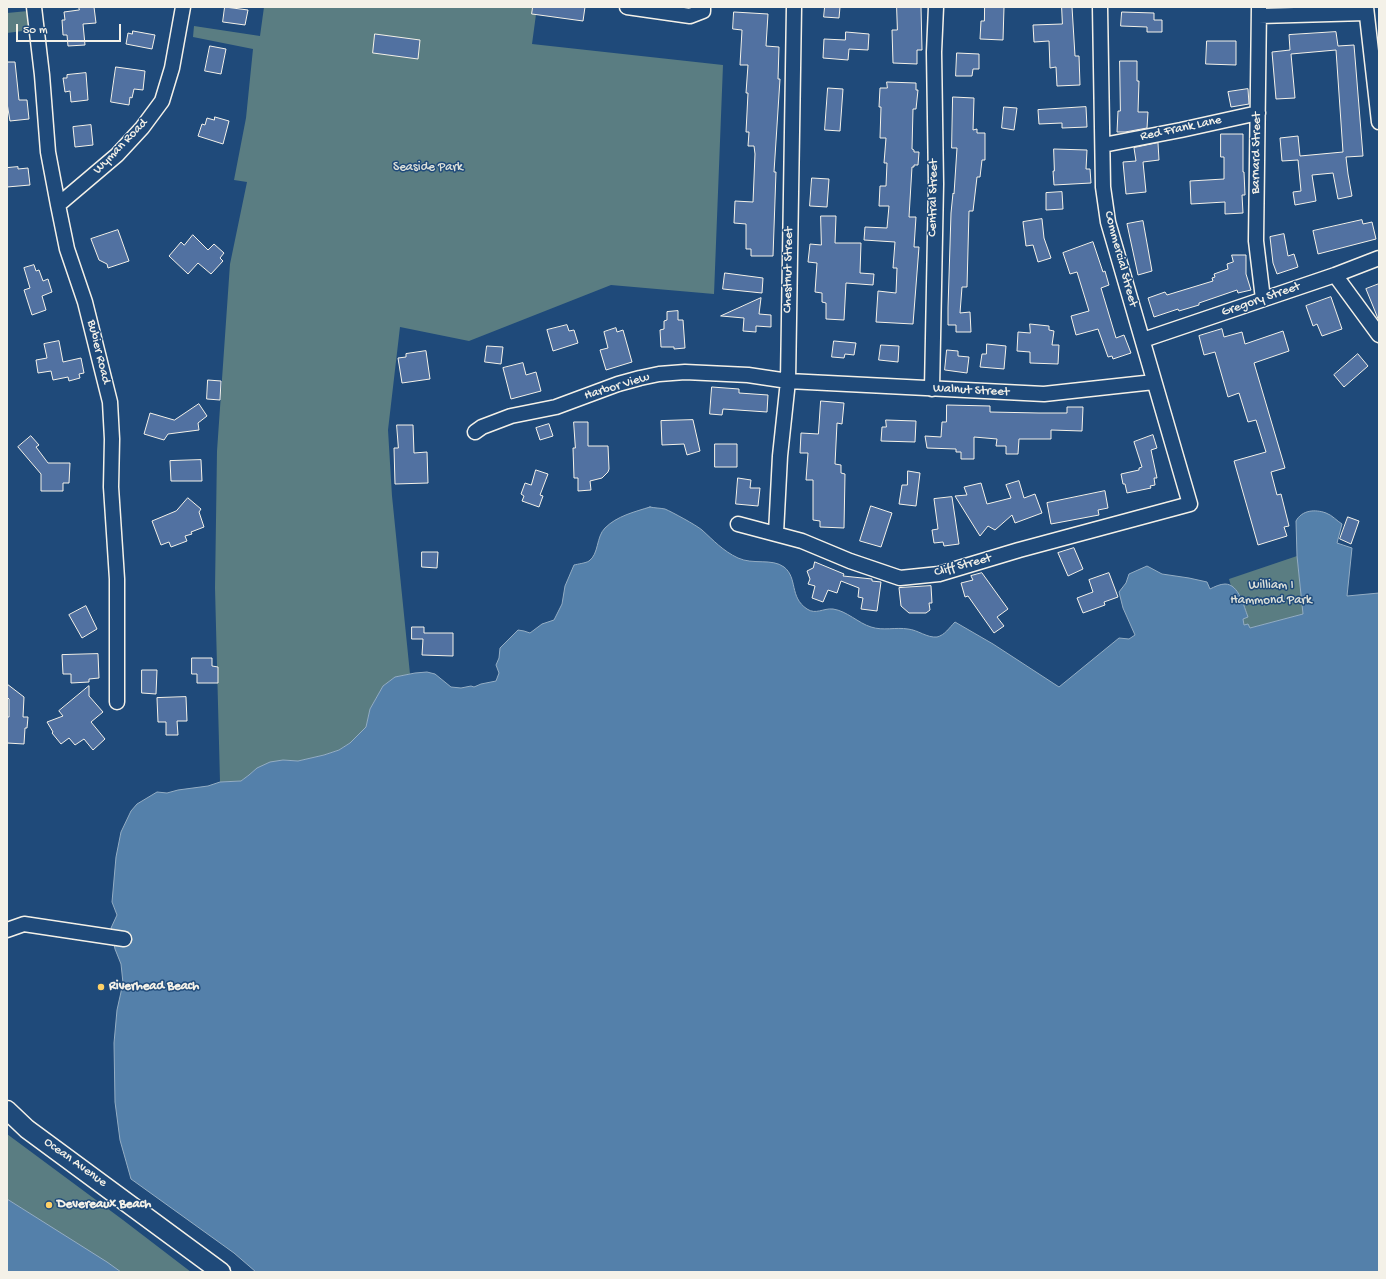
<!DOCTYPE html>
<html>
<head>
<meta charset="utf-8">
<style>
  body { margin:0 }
  #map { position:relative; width:1386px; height:1279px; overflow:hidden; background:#1f4a7a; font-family:"Gochi Hand",sans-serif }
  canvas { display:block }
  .frame { position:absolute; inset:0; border:8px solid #f4f1e8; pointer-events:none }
  .scale { position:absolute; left:16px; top:24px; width:105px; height:18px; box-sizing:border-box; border:2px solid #f4f1e8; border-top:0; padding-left:5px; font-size:12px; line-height:14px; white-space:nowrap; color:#f4f1e8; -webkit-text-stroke:3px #1f4a7a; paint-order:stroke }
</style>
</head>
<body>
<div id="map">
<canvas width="1386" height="1279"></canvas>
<div class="frame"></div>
<div class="scale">50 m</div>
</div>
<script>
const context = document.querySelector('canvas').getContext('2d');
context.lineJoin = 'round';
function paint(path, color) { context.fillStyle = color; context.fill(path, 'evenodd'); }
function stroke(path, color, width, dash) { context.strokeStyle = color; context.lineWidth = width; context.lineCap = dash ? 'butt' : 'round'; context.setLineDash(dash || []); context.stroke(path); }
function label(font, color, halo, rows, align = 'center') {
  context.font = font + ' "Gochi Hand",sans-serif'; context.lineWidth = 3; context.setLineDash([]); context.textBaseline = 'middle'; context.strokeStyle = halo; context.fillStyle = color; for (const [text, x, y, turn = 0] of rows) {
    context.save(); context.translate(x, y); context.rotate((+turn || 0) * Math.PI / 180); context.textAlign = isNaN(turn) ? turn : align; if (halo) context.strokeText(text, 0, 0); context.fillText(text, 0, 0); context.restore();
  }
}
paint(new Path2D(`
  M 264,7 L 537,7 L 532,44 L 723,65 L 714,294 L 611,285 L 469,341 L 400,327 L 388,430 L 392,496 L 410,674 L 395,677 L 383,686 L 370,709 L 366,727 L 350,743 L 339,750 L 324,755 L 298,761 L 283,760 L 257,768 L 249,775 L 241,781 L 220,782 L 215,588 L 217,451 L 230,264 L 247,182 L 234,180 L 246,118 L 253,49 L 193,37 L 194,26 L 260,36 Z
  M 28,11 L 30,30 L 7,33 L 7,13 Z
  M 1297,556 L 1303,614 L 1250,628 L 1244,625 L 1243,619 L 1247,617 L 1241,596 L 1231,586 L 1229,579 Z
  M 7,1134 L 123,1220 L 191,1272 L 121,1272 L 7,1199 Z`), '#5a7d82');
const water = new Path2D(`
  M 650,507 C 654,508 660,508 665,509 C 672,512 696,525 702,530 C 713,540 723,551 738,558 C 753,565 772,558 784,567 C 798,578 789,597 807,609 C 816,615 823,608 833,609 C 847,611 858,623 871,627 C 883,631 896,627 908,629 C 918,630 927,638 937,637 C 945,635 949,628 955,622 L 993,644 L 1059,687 L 1119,638 L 1129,639 L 1135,635 L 1123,608 L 1119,592 L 1126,583 L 1129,574 L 1147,566 L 1162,574 L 1189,578 L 1207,582 L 1210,589 C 1214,587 1220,584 1225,584 C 1239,584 1244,607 1248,617 L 1243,619 L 1244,625 L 1248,624 L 1250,628 L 1303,614 L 1297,556 L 1296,521 C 1302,510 1315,509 1326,513 C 1332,515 1337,521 1342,524 L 1337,543 L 1352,548 L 1347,596 L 1379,593 L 1379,1272 L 256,1272 L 234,1253 L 131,1179 L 120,1140 L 115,1102 L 114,1043 L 117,1010 L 123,983 L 121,964 L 115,949 L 111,928 L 117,915 L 112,902 L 116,857 L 121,832 L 131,811 L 137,804 L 157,792 L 167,793 L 178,790 L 208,786 L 220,782 L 241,781 L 249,775 L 257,768 L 270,762 L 283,760 L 298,761 L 324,755 L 339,750 L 350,743 L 366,727 L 370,709 L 383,686 L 395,677 L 415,673 L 427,672 L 435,674 L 451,687 L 461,688 L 471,686 L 474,687 L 481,684 L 496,681 L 499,673 L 496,665 L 499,658 L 500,648 L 518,630 L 524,631 L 530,633 L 542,624 L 554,620 L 562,604 L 565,586 L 574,565 C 578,564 586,563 589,561 C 599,554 596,537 605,528 C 617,516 634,512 650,507 Z
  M 7,1199 L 107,1262 L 121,1272 L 7,1272 Z`);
paint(water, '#5480aa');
stroke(water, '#94adc3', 1);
const building = new Path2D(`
  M 79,7 L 94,7 L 96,23 L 83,24 L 85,45 L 68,46 L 67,35 L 63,35 L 62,20 L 65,20 L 64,12 L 79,10 Z
  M 225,7 L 248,10 L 245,25 L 223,22 Z
  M 533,7 L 585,7 L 583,21 L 532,14 Z
  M 825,7 L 840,7 L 839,18 L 824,17 Z
  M 897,7 L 921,7 L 922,50 L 917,50 L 917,64 L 893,63 L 892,30 L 897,30 Z
  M 985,7 L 1004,7 L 1003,40 L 980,39 L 981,21 L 984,21 Z
  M 1062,7 L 1072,7 L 1075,56 L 1079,56 L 1080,85 L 1057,86 L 1056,67 L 1050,68 L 1049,41 L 1034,42 L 1033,25 L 1062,24 Z
  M 734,12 L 768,14 L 766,46 L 779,47 L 778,79 L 780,79 L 774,172 L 776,172 L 773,256 L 751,256 L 751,249 L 746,249 L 746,224 L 734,223 L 735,201 L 753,202 L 755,154 L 754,146 L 748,146 L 749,132 L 746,132 L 748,93 L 746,93 L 748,65 L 740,65 L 742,30 L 733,29 Z
  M 1122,12 L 1154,13 L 1154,20 L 1162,20 L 1162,32 L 1147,32 L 1147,27 L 1121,26 Z
  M 133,31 L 155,35 L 152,49 L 126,44 L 128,33 L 132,34 Z
  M 846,32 L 869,34 L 868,50 L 849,49 L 848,60 L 823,58 L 824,39 L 845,40 Z
  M 1336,32 L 1338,46 L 1354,45 L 1363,156 L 1346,157 L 1348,174 L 1352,196 L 1338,199 L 1333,173 L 1312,175 L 1316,201 L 1295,205 L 1293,192 L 1301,191 L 1298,160 L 1282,161 L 1280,138 L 1298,136 L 1300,156 L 1343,152 L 1336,50 L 1291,54 L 1295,98 L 1276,99 L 1272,52 L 1290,50 L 1289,35 Z
  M 375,34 L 420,40 L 418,59 L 373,53 Z
  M 1207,41 L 1236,41 L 1236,65 L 1206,64 Z
  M 210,46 L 226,49 L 221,74 L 205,71 Z
  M 957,53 L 979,54 L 979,69 L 973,69 L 972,76 L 956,76 Z
  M 1120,61 L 1137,61 L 1137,81 L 1139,81 L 1138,112 L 1148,112 L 1147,128 L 1125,132 L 1117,132 L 1118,111 L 1120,111 Z
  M 7,62 L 15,62 L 19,100 L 27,100 L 29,119 L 10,121 L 7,103 Z
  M 116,67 L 145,71 L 143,90 L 134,89 L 132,98 L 130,97 L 129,105 L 111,102 Z
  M 86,73 L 88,100 L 71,102 L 70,91 L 65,92 L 63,78 L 67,78 L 67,75 Z
  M 887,82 L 916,83 L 916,90 L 918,90 L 916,109 L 913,109 L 912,149 L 914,150 L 914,152 L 919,152 L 918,165 L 914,165 L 914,167 L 912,167 L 909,217 L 916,217 L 914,247 L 919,247 L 913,324 L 876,322 L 878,291 L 896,293 L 897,268 L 893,268 L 895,242 L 864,240 L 865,227 L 887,228 L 889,206 L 879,206 L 880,186 L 886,186 L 887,163 L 884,163 L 886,138 L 880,138 L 881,107 L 879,107 L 880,88 L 887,88 Z
  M 828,88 L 843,89 L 840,131 L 825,130 Z
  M 1248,89 L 1249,104 L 1231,107 L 1228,92 Z
  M 953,97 L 974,98 L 973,130 L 977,129 L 977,133 L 985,133 L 985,160 L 982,160 L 980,177 L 977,177 L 973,211 L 969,211 L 967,287 L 962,287 L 960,313 L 970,312 L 971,332 L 956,332 L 956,325 L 948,325 L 948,308 L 951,213 L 953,193 L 954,194 L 957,148 L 952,148 Z
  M 1004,107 L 1017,108 L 1014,130 L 1002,128 Z
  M 1086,107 L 1087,127 L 1062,128 L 1062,123 L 1039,124 L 1038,110 Z
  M 215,117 L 229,121 L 223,144 L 198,136 L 202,124 L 205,125 L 207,118 L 214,120 Z
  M 91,125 L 93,145 L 75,147 L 73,127 Z
  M 1221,134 L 1243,134 L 1243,172 L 1244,172 L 1245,195 L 1242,195 L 1243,213 L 1225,214 L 1225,202 L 1191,204 L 1190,181 L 1224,179 L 1224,157 L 1221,157 Z
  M 1158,143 L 1159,160 L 1143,162 L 1146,192 L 1126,194 L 1123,162 L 1136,161 L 1134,148 Z
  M 1054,149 L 1087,150 L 1086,169 L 1090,169 L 1091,183 L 1054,185 L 1053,171 L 1054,171 Z
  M 18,167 L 18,169 L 28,168 L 30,185 L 7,187 L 7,168 Z
  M 812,178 L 829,179 L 827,207 L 810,206 Z
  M 1062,192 L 1063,209 L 1046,210 L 1046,193 Z
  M 821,216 L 836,216 L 835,243 L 861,243 L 860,273 L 874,274 L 873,285 L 846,283 L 844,320 L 826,319 L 826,303 L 822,302 L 822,293 L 815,292 L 817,263 L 808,262 L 810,244 L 821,245 Z
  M 1042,219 L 1044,238 L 1051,258 L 1038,262 L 1033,245 L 1026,246 L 1023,222 Z
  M 1362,220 L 1363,224 L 1372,222 L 1376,239 L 1318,254 L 1313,231 Z
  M 1143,221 L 1152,271 L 1138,275 L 1127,224 Z
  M 118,230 L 129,261 L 108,268 L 107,264 L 99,260 L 91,239 Z
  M 1284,234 L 1288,256 L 1294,254 L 1298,267 L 1277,274 L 1273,263 L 1270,237 Z
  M 193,235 L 208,250 L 214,244 L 224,253 L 220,258 L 223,261 L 211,274 L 198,263 L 188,274 L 169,256 L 181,242 L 184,245 Z
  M 1093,242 L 1103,272 L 1105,271 L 1109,285 L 1101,288 L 1116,338 L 1124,335 L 1131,353 L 1113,359 L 1112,356 L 1108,357 L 1098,329 L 1076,335 L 1071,316 L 1089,311 L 1077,272 L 1070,274 L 1063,253 Z
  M 1232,255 L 1246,255 L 1246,274 L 1251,290 L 1238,293 L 1237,290 L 1199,303 L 1199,305 L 1179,311 L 1178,309 L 1154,317 L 1148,298 L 1165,292 L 1167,295 L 1213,281 L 1212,278 L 1215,277 L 1214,274 L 1228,269 L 1227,264 L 1233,262 Z
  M 34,265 L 36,271 L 39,270 L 43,281 L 48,279 L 52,292 L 42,296 L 46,310 L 32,315 L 24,290 L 30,288 L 24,268 Z
  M 725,273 L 763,278 L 762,293 L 723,289 Z
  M 1379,284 L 1379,321 L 1366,289 Z
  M 1331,297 L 1342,329 L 1322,336 L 1317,324 L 1313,326 L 1306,306 Z
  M 761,298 L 759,314 L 771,315 L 771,327 L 756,326 L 756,332 L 743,331 L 744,318 L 721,316 Z
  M 678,311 L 678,320 L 683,320 L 685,348 L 674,349 L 674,347 L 661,347 L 660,330 L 664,329 L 664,321 L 667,320 L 667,312 Z
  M 1030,324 L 1049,326 L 1049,330 L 1054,331 L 1052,345 L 1059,345 L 1058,364 L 1030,363 L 1030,352 L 1017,351 L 1018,332 L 1030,333 Z
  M 567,325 L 569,331 L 574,330 L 578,343 L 553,351 L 547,330 Z
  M 616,328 L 617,332 L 623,330 L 632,362 L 606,370 L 600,350 L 608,348 L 604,332 Z
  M 1222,329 L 1224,337 L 1242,332 L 1245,344 L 1283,331 L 1289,351 L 1254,363 L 1285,468 L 1271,472 L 1277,495 L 1281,494 L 1289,526 L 1284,527 L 1287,536 L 1258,545 L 1234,461 L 1266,452 L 1256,420 L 1248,422 L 1239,393 L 1228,397 L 1215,352 L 1204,355 L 1199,336 Z
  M 59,341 L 63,362 L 81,358 L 84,373 L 79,374 L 80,378 L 69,381 L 68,377 L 53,380 L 51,371 L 38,373 L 36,360 L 47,358 L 44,344 Z
  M 834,341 L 856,343 L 854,355 L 845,354 L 844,358 L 832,357 Z
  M 987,344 L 1006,346 L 1004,369 L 980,367 L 982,354 L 986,354 Z
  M 881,345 L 899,346 L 898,362 L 879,360 Z
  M 487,346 L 503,347 L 501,364 L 485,362 Z
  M 947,350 L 958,351 L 958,356 L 969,357 L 967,373 L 945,370 Z
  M 426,351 L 430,379 L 402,383 L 398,358 L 406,357 L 406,354 Z
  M 1358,354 L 1368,366 L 1344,387 L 1334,375 Z
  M 523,363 L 526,375 L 536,372 L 541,391 L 511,399 L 503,368 Z
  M 208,380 L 221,381 L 220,400 L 207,399 Z
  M 712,387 L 739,389 L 739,393 L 768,395 L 767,412 L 723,409 L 722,415 L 710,414 Z
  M 821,401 L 844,403 L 842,424 L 837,423 L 835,464 L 841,465 L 841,473 L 845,474 L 844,528 L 820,527 L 820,521 L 813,520 L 813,480 L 806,480 L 808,453 L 800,453 L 801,433 L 818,434 Z
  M 199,404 L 207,416 L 198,423 L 199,430 L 168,434 L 164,440 L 144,434 L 150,413 L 174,420 Z
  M 947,405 L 990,406 L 990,412 L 1039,413 L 1067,413 L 1067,407 L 1083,407 L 1082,431 L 1051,430 L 1051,439 L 1019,439 L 1018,454 L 1006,454 L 1006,446 L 996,446 L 997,439 L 974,437 L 974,459 L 961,459 L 961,452 L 956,452 L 956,449 L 927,448 L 925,436 L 941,437 L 942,422 L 946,422 Z
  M 693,420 L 700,451 L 687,455 L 684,444 L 662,445 L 661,421 Z
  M 886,420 L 916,421 L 915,442 L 881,441 L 882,427 L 886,427 Z
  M 574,422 L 588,422 L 588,446 L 608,446 L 609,469 L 608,472 L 602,478 L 590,481 L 591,490 L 578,491 L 578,478 L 574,478 L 573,448 L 575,448 Z
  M 549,424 L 553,436 L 540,440 L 536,428 Z
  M 397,425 L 413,425 L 414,453 L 427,452 L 428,483 L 395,484 L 394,448 L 398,448 Z
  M 1153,435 L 1157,448 L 1151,450 L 1157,478 L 1154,478 L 1155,485 L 1150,486 L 1151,488 L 1127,493 L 1125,484 L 1123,484 L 1121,474 L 1139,470 L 1139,468 L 1142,467 L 1134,442 Z
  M 31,436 L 39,445 L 36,447 L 48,463 L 70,463 L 69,483 L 63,483 L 63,491 L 41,491 L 41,474 L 18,447 Z
  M 715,444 L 737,444 L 737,467 L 715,467 Z
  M 201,460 L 202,481 L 171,481 L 170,461 Z
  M 536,470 L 548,474 L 540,495 L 543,496 L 539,507 L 522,501 L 524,496 L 521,494 L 525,483 L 531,485 Z
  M 908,471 L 920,473 L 916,506 L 899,504 L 902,485 L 907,485 Z
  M 738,478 L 751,480 L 750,488 L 760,488 L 758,506 L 736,504 Z
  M 1019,481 L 1024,498 L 1035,494 L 1042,513 L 1015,523 L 1012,515 L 995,530 L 988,526 L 980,536 L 955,496 L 967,495 L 964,487 L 981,483 L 987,504 L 1011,498 L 1006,485 Z
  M 1105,491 L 1108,508 L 1098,510 L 1099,515 L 1051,524 L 1047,503 Z
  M 952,497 L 959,544 L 944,546 L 943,542 L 934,543 L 932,530 L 938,529 L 934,499 Z
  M 188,498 L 201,509 L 199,512 L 204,527 L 191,532 L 192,534 L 185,536 L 187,541 L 171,547 L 169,542 L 161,545 L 152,521 L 176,511 Z
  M 871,506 L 892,513 L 881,547 L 860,541 Z
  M 1348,517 L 1359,521 L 1351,544 L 1340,539 Z
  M 1074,548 L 1083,569 L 1068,576 L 1058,553 Z
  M 422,552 L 438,552 L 437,568 L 422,567 Z
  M 815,562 L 844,574 L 843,576 L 872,579 L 872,581 L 881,582 L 877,611 L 861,609 L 863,598 L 858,597 L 859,588 L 841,581 L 837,593 L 828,590 L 823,602 L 812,598 L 815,586 L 808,584 L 810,579 L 807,571 L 813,568 Z
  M 982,573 L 1008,609 L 997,617 L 1004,626 L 994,633 L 968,596 L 965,597 L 961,583 L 973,580 L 971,576 Z
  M 1109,573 L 1118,597 L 1104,602 L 1105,605 L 1083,613 L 1077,598 L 1093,592 L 1089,580 Z
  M 931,586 L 932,603 L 929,603 L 930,610 L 926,613 L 909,613 L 901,606 L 899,588 Z
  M 86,606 L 97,629 L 82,638 L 69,615 Z
  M 412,627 L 424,627 L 424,633 L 453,633 L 453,656 L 422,655 L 423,639 L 412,639 Z
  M 98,654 L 99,678 L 89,679 L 89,682 L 71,683 L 71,674 L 63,674 L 62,655 Z
  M 192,658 L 212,658 L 212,666 L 218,667 L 218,683 L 197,683 L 197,674 L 192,674 Z
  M 142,670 L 157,670 L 156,694 L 142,693 Z
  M 7,684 L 24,697 L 23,717 L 28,717 L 27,728 L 25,728 L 24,744 L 7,743 L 7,717 L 9,717 L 9,699 L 7,697 Z
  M 89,686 L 89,696 L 103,712 L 91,722 L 105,739 L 93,750 L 84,739 L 75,745 L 69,738 L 61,744 L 52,733 L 53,732 L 47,722 L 63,716 L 59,711 Z
  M 186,697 L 187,721 L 177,721 L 178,735 L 166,735 L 166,722 L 158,722 L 157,698 Z`);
paint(building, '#5171a1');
stroke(building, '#f4f1e8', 1);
const minor = new Path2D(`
  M 34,7 L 42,75 L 48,152 L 58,205 L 67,249 L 85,302 L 110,402 L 112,439 L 111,487 L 117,579 L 117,702
  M 627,7 L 690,16 L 703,11 L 703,7
  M 1259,7 L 1256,241 L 1263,299
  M 1366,7 L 1379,122
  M 1259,16 L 1366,13
  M 1103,145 L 1181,130 L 1258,113
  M 58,205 L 117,155 L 142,128 L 162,101 L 172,68 L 183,7
  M 1335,275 L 1379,335
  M 1143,340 L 1335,275 L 1379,258
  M 932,389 L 936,184 L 934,52 L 936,7
  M 475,432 L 482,427 L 511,416 L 556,407 L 618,384 L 640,378 L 659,374 L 685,372 L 748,375 L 788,381 L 1044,394 L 1154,382
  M 738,524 L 802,541 L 850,561 L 900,578 L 939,574 L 1019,550 L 1190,504 L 1108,222 L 1103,187 L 1100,7
  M 776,533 L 780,456 L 788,381 L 794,7
  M 7,930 L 24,924 L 124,939`);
const major = new Path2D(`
  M 7,1110 L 27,1129 L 221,1272`);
stroke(minor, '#f4f1e8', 17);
stroke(major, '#f4f1e8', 21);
stroke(minor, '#1f4a7a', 14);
stroke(major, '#1f4a7a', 18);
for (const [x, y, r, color] of [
  [101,987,4,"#ffd166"],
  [49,1205,4,"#ffd166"]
]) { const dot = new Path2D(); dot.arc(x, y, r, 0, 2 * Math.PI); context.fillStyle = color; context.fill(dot); stroke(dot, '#1f4a7a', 1.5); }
label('13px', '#f4f1e8', '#1f4a7a', [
  ["Red Frank Lane",1181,129,-12],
  ["Wyman Road",121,147,-46],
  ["Barnard Street",1257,153,-89],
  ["Central Street",934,198,-89],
  ["Commercial Street",1120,259,75],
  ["Chestnut Street",789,270,-89],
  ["Gregory Street",1261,300,-19],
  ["Bubier Road",98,352,76],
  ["Harbor View",617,387,-17],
  ["Walnut Street",971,391,3],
  ["Cliff Street",963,566,-15],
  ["Ocean Avenue",75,1163,36]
]);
label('13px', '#dde0d9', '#1f4a7a', [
  ["Seaside Park",428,168],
  ["William I",1271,586],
  ["Hammond Park",1271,601]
]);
label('bold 13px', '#f4f1e8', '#1f4a7a', [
  ["Riverhead Beach",109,987],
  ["Devereaux Beach",57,1205]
], 'left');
</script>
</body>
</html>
